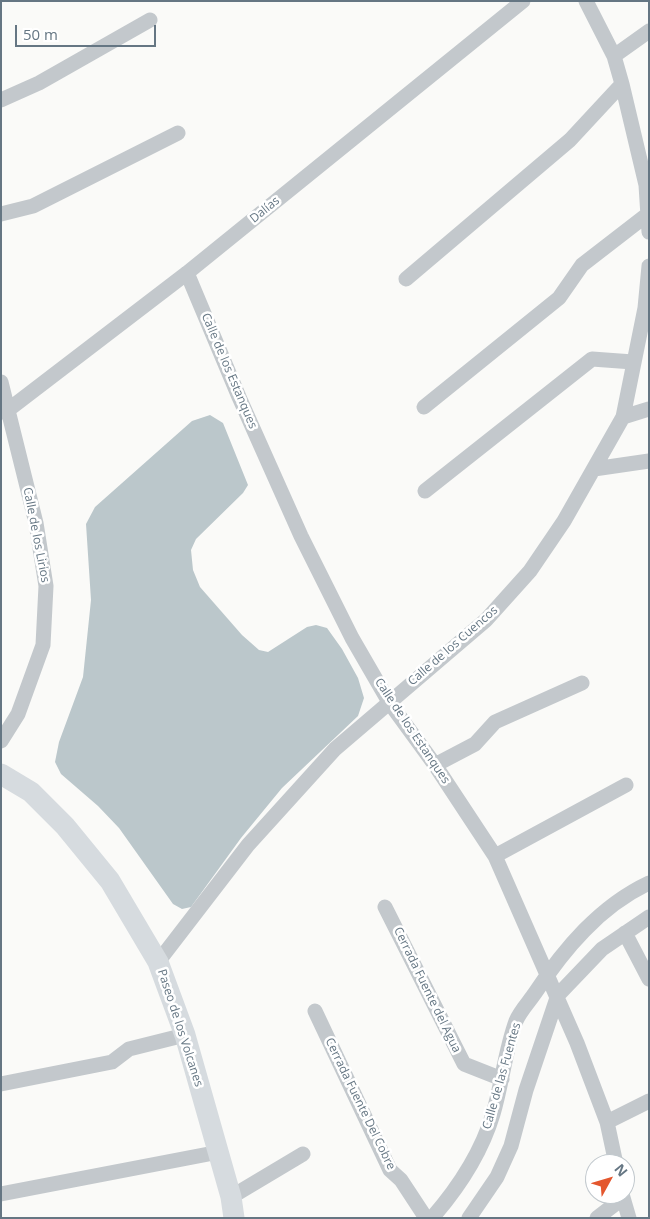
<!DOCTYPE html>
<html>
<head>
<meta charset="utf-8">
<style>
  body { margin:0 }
  #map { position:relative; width:650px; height:1219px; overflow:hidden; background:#fafaf8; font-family:"Open Sans",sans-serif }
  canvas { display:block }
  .frame { position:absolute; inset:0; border:2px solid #657683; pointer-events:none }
  .north { position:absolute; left:585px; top:1154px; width:50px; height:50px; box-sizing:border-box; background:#fff; border:1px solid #c1c8cd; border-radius:50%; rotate:51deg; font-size:14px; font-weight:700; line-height:20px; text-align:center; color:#657683 }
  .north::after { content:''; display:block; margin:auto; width:18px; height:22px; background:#e4572e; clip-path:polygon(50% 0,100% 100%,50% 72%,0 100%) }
  .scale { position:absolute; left:15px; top:25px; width:141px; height:22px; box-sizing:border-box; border:2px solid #657683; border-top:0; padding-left:6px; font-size:15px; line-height:18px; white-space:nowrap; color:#657683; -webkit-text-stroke:4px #fff; paint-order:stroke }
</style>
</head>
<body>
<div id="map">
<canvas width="650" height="1219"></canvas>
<div class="frame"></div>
<div class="north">N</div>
<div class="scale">50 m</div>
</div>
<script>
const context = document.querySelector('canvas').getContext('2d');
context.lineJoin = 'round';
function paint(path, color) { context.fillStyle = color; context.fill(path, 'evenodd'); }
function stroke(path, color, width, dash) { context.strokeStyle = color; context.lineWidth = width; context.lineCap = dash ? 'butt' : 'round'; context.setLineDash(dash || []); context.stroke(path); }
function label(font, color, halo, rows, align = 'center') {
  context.font = font + ' "Open Sans",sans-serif'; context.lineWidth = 5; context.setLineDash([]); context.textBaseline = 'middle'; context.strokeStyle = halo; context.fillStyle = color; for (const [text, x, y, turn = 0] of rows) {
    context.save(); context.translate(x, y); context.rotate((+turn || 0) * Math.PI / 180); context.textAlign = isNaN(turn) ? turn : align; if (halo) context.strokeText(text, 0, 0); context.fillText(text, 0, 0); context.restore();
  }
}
paint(new Path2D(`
  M 210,415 L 223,423 L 248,485 L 243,493 L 196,539 L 191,550 L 193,570 L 200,587 L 242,635 L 259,650 L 268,652 L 307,627 L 316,625 L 327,628 L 342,649 L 358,678 L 364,698 L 358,716 L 282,788 L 241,838 L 191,907 L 182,909 L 173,904 L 119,828 L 98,806 L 61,774 L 55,762 L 59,742 L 83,677 L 91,600 L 86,524 L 95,507 L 192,421 Z`), '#bbc7cb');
stroke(new Path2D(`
  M 586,1 L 614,56 L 622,84 L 646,185 L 649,232
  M 614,56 L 649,31
  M 1,100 L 39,83 L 150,20
  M 1,214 L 33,206 L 178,133
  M 187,273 L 239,397 L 301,536 L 352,638 L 389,702 L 435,765 L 495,856 L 577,1043 L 607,1122 L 616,1164
  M 406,279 L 570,140 L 622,84
  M 1,382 L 36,523 L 46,586 L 43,645 L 18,714 L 1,741
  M 424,407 L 559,298 L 582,265 L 648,214
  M 1,412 L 8,410 L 187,273 L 523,1
  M 623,417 L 649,409
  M 594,469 L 649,461
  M 425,491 L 592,359 L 633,362
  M 435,765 L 475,744 L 495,722 L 582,683
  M 495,856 L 626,785
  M 385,907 L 464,1064 L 502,1079
  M 625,933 L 649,979
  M 158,962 L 248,845 L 335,749 L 486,620 L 530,571 L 564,521 L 623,417 L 645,308 L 649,266
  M 315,1011 L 390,1170 L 401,1180 L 426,1218
  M 1,1084 L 112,1062 L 129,1049 L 185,1035
  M 607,1122 L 649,1101
  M 1,1194 L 219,1152
  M 622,1194 L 629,1218
  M 231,1197 L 303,1154
  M 432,1218 C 459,1187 481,1154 493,1114 C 502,1084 505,1051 516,1021 C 520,1011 529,1002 535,993 C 564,949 600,906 649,883
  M 469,1218 L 497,1177 L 511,1146 L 526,1090 L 558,995 L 602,949 L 649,917
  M 597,1218 L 623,1198`), '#c3c8cc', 15);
stroke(new Path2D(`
  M 1,774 L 31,792 L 65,826 L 110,881 L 158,962 L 185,1035 L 231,1197 L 234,1218`), '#d6dbdf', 21);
label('12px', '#657683', '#fff', [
  ["Dalías",265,210,-39],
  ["Calle de los Estanques",229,371,67],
  ["Calle de los Lirios",36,535,79],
  ["Calle de los Cuencos",453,646,-41],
  ["Calle de los Estanques",412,731,56],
  ["Cerrada Fuente del Agua",427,990,64],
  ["Paseo de los Volcanes",180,1028,72],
  ["Calle de las Fuentes",502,1076,-74],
  ["Cerrada Fuente Del Cobre",360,1104,64]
]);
</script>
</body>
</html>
